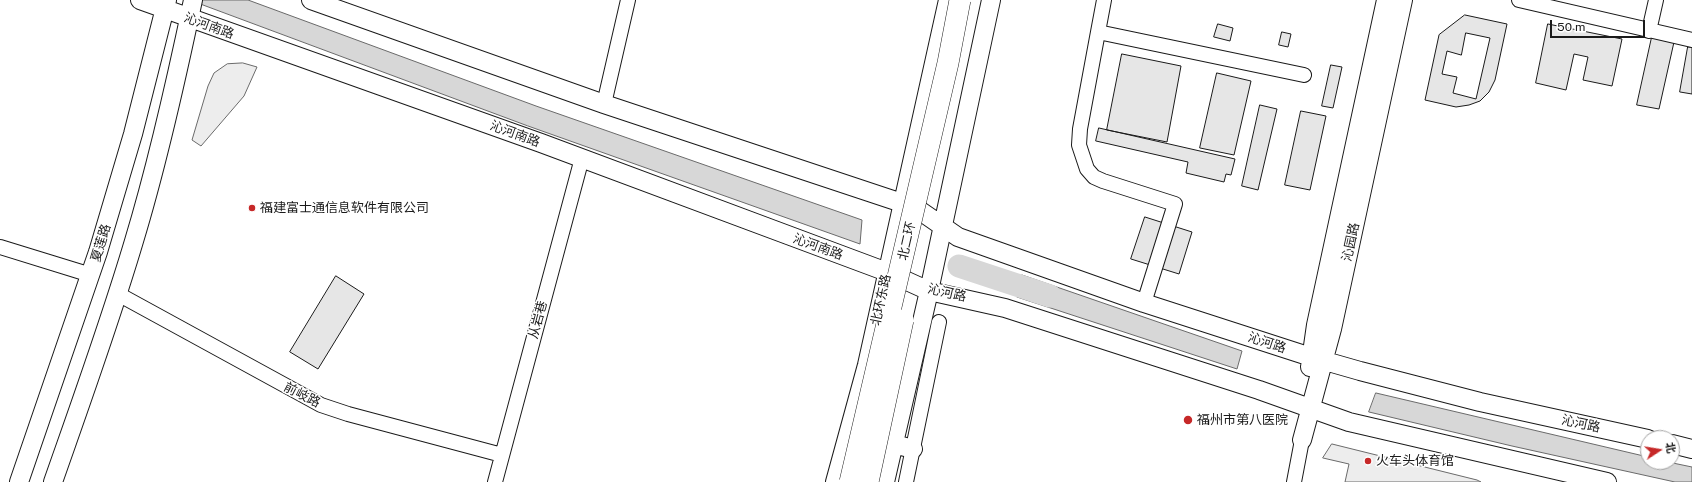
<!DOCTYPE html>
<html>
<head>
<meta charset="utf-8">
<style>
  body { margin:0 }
  #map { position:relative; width:1692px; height:482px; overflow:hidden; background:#fff; font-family:"Public Sans","Noto Sans SC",sans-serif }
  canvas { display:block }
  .north { position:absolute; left:1640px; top:430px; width:40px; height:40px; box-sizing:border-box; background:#fff; border:1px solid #a3a3a3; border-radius:50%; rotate:78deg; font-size:11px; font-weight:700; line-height:16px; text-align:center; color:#1a1a1a }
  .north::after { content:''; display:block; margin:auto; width:14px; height:18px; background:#c62828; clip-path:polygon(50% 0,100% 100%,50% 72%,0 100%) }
  .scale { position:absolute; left:1550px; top:20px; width:95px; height:18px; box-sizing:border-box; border:2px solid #1a1a1a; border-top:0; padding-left:5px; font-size:12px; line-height:14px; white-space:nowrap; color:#1a1a1a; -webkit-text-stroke:3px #fff; paint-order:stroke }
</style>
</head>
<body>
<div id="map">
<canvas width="1692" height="482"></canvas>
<div class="north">北</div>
<div class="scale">50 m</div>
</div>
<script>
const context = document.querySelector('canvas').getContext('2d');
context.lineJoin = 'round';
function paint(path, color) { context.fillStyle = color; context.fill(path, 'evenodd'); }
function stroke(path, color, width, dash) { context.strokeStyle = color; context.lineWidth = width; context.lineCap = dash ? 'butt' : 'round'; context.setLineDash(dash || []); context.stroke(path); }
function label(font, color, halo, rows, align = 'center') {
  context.font = font + ' "Public Sans","Noto Sans SC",sans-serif'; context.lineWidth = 3; context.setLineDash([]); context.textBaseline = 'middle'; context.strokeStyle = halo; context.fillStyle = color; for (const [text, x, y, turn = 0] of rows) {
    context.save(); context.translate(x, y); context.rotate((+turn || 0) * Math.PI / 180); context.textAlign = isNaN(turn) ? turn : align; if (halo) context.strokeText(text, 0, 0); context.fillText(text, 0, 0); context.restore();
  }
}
const built = new Path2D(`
  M 243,63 L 257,67 L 244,96 L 201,146 L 192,140 L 208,86 L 214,73 L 227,64 Z
  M 1332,444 L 1477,480 L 1481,482 L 1345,482 L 1349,464 L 1323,458 Z`);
paint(built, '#ededed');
stroke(built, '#6a6a6a', 1);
const water = new Path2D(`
  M 190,0 L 248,0 L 536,106 L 862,220 L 860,244 L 528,126 Z
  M 1022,275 L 1242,351 L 1237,369 L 1017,297 Z
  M 1376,393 L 1648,457 L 1648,462 L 1668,462 L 1692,467 L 1692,482 L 1675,482 L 1512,446 L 1369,412 Z`);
paint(water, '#d7d7d7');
stroke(water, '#6a6a6a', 1);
stroke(new Path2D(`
  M 959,266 L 1050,296`), '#d7d7d7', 23);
const building = new Path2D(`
  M 1465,15 L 1507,24 L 1495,80 L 1489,92 L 1480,101 L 1469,105 L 1456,107 L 1425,100 L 1439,35 Z
  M 1218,24 L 1233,28 L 1230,41 L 1214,37 Z
  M 1548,24 L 1622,39 L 1612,86 L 1583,80 L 1588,57 L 1574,54 L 1566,90 L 1536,83 Z
  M 1282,32 L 1291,34 L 1288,47 L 1279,45 Z
  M 1466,33 L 1490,38 L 1476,99 L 1453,93 L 1457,77 L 1442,74 L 1447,51 L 1461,55 Z
  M 1652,37 L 1674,42 L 1659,109 L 1637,105 Z
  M 1688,47 L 1692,47 L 1692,94 L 1680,92 Z
  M 1122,54 L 1181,66 L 1167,142 L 1107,130 Z
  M 1331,65 L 1342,67 L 1333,108 L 1322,106 Z
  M 1217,73 L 1251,81 L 1234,155 L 1200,148 Z
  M 1260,105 L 1277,109 L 1258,190 L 1242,186 Z
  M 1301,111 L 1326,116 L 1310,190 L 1285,185 Z
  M 1099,128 L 1235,159 L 1231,175 L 1226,174 L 1224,182 L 1186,173 L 1188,162 L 1096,141 Z
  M 1145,217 L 1192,232 L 1179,274 L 1131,259 Z
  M 336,276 L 364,294 L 318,369 L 290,352 Z`);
paint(building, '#e6e6e6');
stroke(building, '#1a1a1a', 1);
const minor = new Path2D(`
  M 1104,0 L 1098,32 L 1304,75
  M 1519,0 L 1692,40
  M 1649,31 L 1656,0
  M 1098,32 L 1080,129 L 1079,145 L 1087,169 L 1094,177 L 1103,181 L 1175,204 L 1144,303
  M 604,104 L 628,0
  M 0,247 L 91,275
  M 118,294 L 321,405 L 348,414 L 502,455
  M 495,482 L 582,158
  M 906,482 L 939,322
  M 1294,482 L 1302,440`);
const major = new Path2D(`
  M 140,0 L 541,143 L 887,272 L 929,291 L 1005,308 L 1259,390 L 1349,422 L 1607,482
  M 311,0 L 604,104 L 902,203 L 919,210 L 958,237 L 1144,303 L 1311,357 L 1360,371 L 1480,402 L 1648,439
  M 1310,367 L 1316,325 L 1386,0
  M 1302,440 L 1332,329 L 1403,0
  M 894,444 L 913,449
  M 1672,444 L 1692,449
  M 19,482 L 98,252 L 133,134 L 167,0
  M 53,482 C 81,402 110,322 134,241 C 158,162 176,81 193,0
  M 835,482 L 867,365 L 948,0
  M 885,482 L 929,291 L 991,0`);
stroke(minor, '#1a1a1a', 16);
stroke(major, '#1a1a1a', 20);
stroke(minor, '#fff', 14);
stroke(major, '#fff', 18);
const highwayBridge = new Path2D(`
  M 850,482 L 948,63 L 960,0
  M 868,482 L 903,320`);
stroke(highwayBridge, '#1a1a1a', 22, []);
stroke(highwayBridge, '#fff', 21);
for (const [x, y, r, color] of [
  [252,208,4,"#c62828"],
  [1188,420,5,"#c62828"],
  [1368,461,4,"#c62828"]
]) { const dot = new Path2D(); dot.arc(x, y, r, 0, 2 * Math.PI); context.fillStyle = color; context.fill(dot); stroke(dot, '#fff', 1.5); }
label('13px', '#1a1a1a', '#fff', [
  ["沁河南路",209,26,20],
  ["沁河南路",515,134,20],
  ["北二环",907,241,-77],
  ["沁园路",1351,242,-78],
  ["夏莲路",101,243,-73],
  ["沁河南路",818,247,20],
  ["沁河路",947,293,13],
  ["北环东路",881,300,-78],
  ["从岩巷",538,320,-75],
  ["沁河路",1267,343,18],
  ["前岐路",302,395,27],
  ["沁河路",1581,424,12]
]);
label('13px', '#1a1a1a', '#fff', [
  ["福建富士通信息软件有限公司",260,208],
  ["福州市第八医院",1197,420],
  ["火车头体育馆",1376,461]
], 'left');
</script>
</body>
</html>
